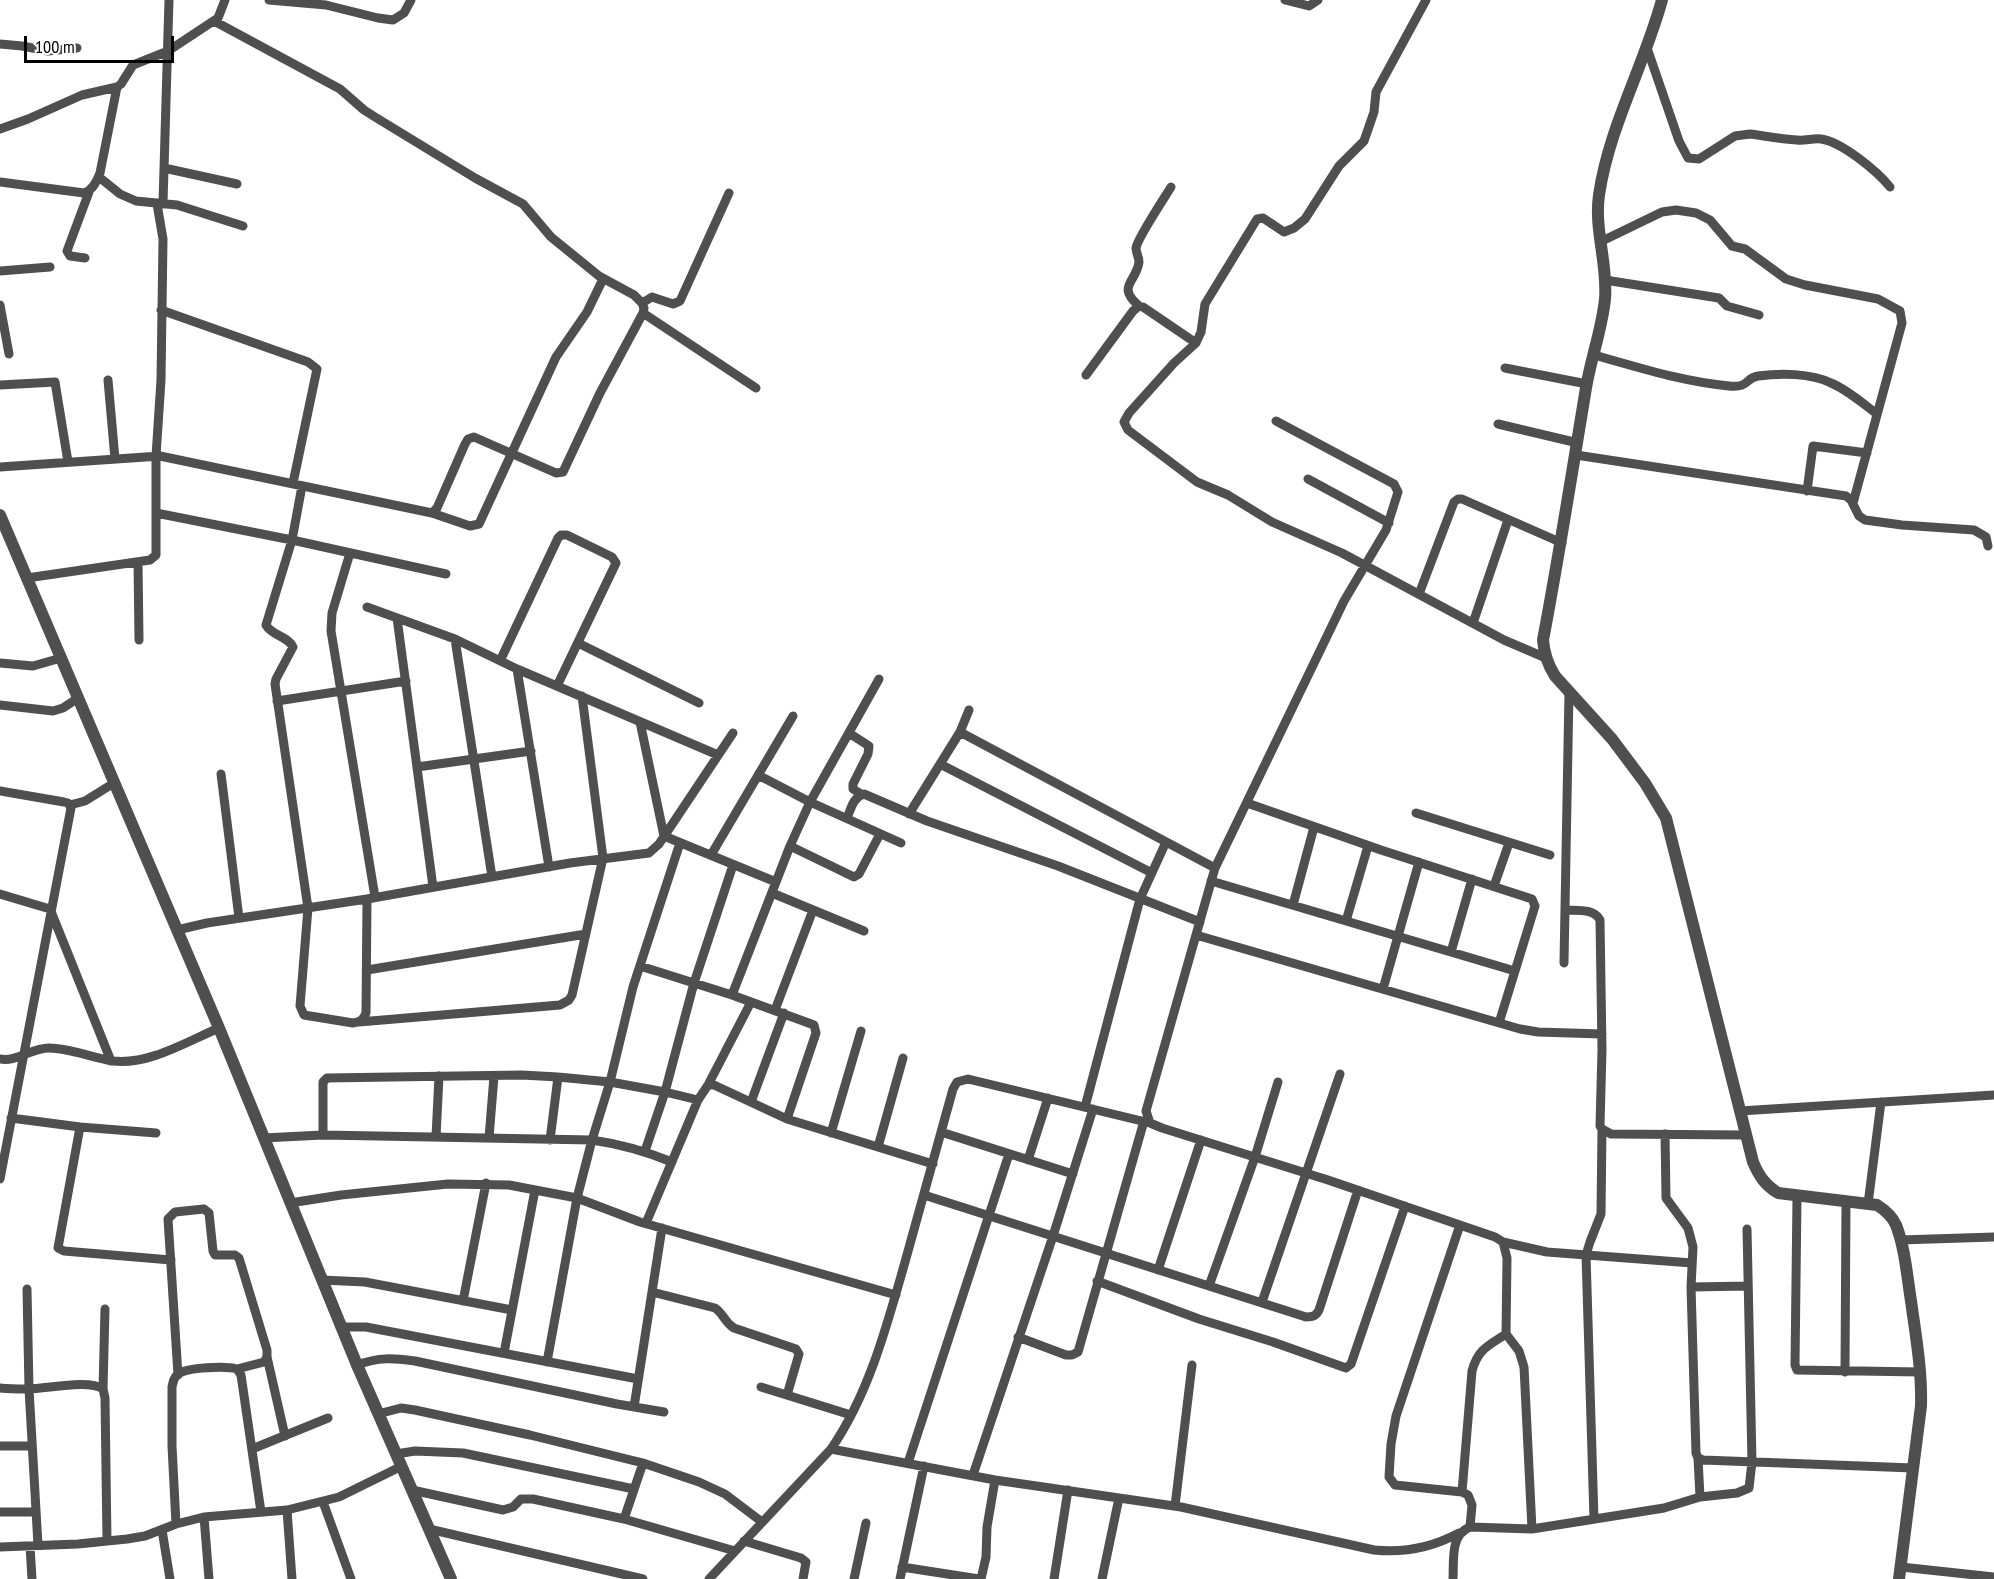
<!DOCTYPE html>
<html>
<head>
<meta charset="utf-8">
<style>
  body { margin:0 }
  #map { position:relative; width:1994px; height:1579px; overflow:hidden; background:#fff; font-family:"PT Sans Narrow",sans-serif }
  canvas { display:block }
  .scale { position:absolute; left:24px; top:36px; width:150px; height:27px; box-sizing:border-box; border:3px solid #000; border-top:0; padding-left:8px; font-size:18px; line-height:21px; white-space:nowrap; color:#000; -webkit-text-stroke:4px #fff; paint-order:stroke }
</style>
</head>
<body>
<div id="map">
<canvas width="1994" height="1579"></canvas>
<div class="scale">100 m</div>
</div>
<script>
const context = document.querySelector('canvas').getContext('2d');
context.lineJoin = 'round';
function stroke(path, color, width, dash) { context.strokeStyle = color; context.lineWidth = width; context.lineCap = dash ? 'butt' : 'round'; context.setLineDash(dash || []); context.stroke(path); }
stroke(new Path2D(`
  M 269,0 L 326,5 L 378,18 L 393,20 L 404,13 L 411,0
  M 1285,0 L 1309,6 L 1318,0
  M 1426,0 L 1376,92 L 1374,112 L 1364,141 L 1339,166 L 1305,219 L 1294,228 L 1284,232 L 1263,218 L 1257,219 L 1205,304 L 1201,332 L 1196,343 L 1174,363 L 1129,413 L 1124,422 L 1128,430 L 1197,482 L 1228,495 L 1272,522 L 1342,553 L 1504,640 L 1546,658
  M 0,44 L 22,46 L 48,51 L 77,48
  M 1646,45 L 1679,141 L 1688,158 L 1699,159 L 1735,136 L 1750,134 C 1765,136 1781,139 1797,140 C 1805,141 1813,138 1821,139 C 1842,142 1877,171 1890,187
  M 0,129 L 28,119 L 82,95 L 117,87 L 121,84 L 133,65 L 168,51 L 218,18 L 225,0
  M 164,168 L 237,184
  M 99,177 L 120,194 L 136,201 L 177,205 L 243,226
  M 0,182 L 84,193 C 93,190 97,181 100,173 L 117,87
  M 163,203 L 169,0
  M 1600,242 L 1662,212 L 1676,210 L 1696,213 L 1710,220 L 1732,246 L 1745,249 L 1786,279 L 1805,285 L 1878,299 L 1900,311 L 1902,323 L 1853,503
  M 85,258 L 70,256 L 67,251 L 89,192
  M 0,271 L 50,267
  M 1605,280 L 1719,298 L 1727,306 L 1759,315
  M 642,303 L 652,297 L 673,304 L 680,301 L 729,193
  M 0,305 L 9,354
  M 1139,306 C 1116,286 1136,283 1139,262 C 1139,257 1136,253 1136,248 C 1137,239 1165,197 1171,187
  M 161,310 L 308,362 L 317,369 L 293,483
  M 643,313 L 756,388
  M 1594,355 C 1638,367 1683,382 1729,386 C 1750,388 1745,378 1758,376 C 1780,373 1811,373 1831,383 C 1848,390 1862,403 1877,414
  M 1505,368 L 1587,384
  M 1086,375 L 1133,311 L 1139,306 L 1143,307 L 1196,343
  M 108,380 L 115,459
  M 0,385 L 55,382 L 68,462
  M 1276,421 L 1394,484 L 1398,492 L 1386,530 L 1344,601 L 1215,868 L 1146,1111 L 1150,1123 L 1162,1128 L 1328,1180 L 1495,1237 L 1503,1242 L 1507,1258 L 1506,1334 L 1519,1351 L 1524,1367 L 1532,1529
  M 1498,424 L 1578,443
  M 1576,455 L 1846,496 L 1851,500 L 1859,516 L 1865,520 L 1902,525 L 1974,530 L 1986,537 L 1988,546
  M 0,467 L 160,456 L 432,513 L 437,508 L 465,444 L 468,439 L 474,437 L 556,473 L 563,472 L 600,393 L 643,313 L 644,308 L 642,303 L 634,295 L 599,276 L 551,237 L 523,204 L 475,178 L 375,117 L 364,110 L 340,89 L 214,21
  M 1308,479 L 1389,523
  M 302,486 L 292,540 L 266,625 C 272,636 288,636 293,647 L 276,679 L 275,684 L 308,908 L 300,1006 L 304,1015 L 353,1023 C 360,1022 363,1020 366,1013 L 367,899
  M 1807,491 L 1813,446 L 1867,453
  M 156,513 L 292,540 L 446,574
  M 432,513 L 470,526 L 479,524 L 556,357 L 587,312 L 603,279
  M 350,553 L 332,613 L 331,631 L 375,897
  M 138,562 L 139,640
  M 27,578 L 150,560 L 156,555 L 156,456 L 161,380 L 163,239 L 157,204
  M 1419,594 L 1454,502 L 1458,499 L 1462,499 L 1562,543
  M 367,607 L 455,639 L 517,669 L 718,755
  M 397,618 L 433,887
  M 1473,623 L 1508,520
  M 455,639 L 492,877
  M 578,643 L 699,703
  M 500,661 L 558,538 L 561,535 L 567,535 L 612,557 L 616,563 L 557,686
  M 0,663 L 33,666 L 61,658
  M 517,669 L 549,867
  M 277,701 L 406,681
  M 0,705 L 53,711 L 63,708 L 78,698
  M 640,722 L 664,836 L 776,882
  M 960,732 L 1215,868
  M 849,733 L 869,746 L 868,754 L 853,784 L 853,789 L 861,794
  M 940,764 L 1152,873
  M 417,767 L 531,751
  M 221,774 L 239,918
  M 758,775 L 810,802 L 879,679
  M 0,791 L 64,802 L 68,803 L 71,808 L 0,1179
  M 1247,803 L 1381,850 L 1532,899 L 1535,906 L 1499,1023
  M 70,805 L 85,801 L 114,783
  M 1416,813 L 1550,855
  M 909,814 L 960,732 L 969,710
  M 847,818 C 851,809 853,797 864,794 L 927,821 L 1058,866 L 1200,922
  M 790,846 L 854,877 L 859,874 L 880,834
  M 711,855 L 793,716
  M 1211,881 L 1515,971
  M 1494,886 L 1509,843
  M 772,893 L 864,931
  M 0,894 L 50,909 L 111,1061
  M 1293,905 L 1314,827
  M 1565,910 C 1577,911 1594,908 1600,920 L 1602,1050 L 1600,1126 L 1602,1129 L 1611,1134 L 1746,1135
  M 1346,921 L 1368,846
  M 177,930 L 207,923 L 367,899 L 570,863 L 649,853 L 659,844 L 733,733
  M 1196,935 L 1520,1029 L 1538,1032 L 1602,1034
  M 1451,952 L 1472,879
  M 1564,963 L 1569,692
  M 640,966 L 732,995 L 814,1025 L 816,1033 L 787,1119
  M 367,970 L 586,934
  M 1383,989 L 1419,862
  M 732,995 L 790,846 L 810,802 L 901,843
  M 775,1010 L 813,910
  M 359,1022 L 560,1005 L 569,1000 L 572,995 L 603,858 L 582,696
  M 0,1059 C 17,1062 31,1048 49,1048 C 69,1048 93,1058 113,1061 C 149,1065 186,1042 219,1028
  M 708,1085 L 751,1002
  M 751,1102 L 784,1013
  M 1085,1107 L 1140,899 L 1166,842
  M 1740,1111 L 1994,1095
  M 11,1118 L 80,1127 L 156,1133
  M 80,1127 L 58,1248 L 64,1251 L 171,1260
  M 941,1132 L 1073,1174
  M 831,1133 L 861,1031
  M 1665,1134 L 1666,1198 L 1688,1228 L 1693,1247 L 1691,1287 L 1696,1453 L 1698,1458 L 1703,1460 L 1913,1468
  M 323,1135 L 323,1082 L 327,1078 L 522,1075 L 558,1077 L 610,1082 L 665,1092 L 698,1100 L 708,1085 L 714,1085 L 787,1119 L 933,1164
  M 436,1137 L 439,1076
  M 263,1138 L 323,1135 L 592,1140 C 620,1144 645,1151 672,1162
  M 489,1138 L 494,1076
  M 550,1140 L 558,1077
  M 878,1147 L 903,1058
  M 645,1151 L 665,1092 L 694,983 L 733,865
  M 1028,1160 L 1048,1098
  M 924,1195 L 1306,1317 C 1313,1317 1316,1316 1319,1310 L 1358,1190
  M 1797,1197 L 1795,1365 L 1797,1370 L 1921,1372
  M 290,1203 L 341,1195 L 448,1184 L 509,1185 L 577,1198 L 640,1222 L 896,1295
  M 1868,1204 L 1881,1102
  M 646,1223 L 698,1100
  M 1460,1225 L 1396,1416 L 1391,1444 L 1389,1477 L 1395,1485 L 1462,1492 L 1468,1495 L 1472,1505 L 1470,1527
  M 1900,1240 L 1994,1237
  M 1503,1242 L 1547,1252 L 1692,1263
  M 1158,1270 L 1201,1140
  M 322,1280 L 365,1282 L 512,1310
  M 1097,1281 L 1199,1319 L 1273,1342 L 1346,1368 L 1351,1364 L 1405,1206
  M 1209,1286 L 1255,1157 L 1278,1082
  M 1691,1287 L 1748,1286
  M 27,1289 L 29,1389 L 38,1545
  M 652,1292 L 715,1308 C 723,1313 725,1323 734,1328 L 796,1349 L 799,1354 L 787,1395
  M 463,1301 L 486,1183
  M 1262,1302 L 1340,1074
  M 341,1327 L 366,1327 L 638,1379
  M 1018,1337 L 1066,1355 L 1072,1355 L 1078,1352 L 1144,1121
  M 504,1353 L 535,1190
  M 267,1357 L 285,1436
  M 547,1362 L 577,1198 L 592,1140 L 610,1082 L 633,987 L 680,843
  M 357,1365 C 379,1357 392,1358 415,1361 L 617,1404 L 664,1412
  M 1845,1372 L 1846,1201
  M 178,1375 L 168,1219 L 175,1212 L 204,1209 L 209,1213 L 213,1251 L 215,1255 L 235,1255 L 239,1258 L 267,1350 L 267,1357 L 264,1362 L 237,1369
  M 761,1387 L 851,1415
  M 0,1388 C 9,1389 19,1389 28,1389 C 47,1389 88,1379 103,1389 L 105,1398 L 107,1541
  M 103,1389 L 105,1309
  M 634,1407 L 662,1228
  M 378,1414 L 401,1408 L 415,1410 L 530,1435 L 643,1463 L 699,1482 L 725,1494 L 762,1522
  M 0,1446 L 32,1446
  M 252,1449 L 328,1418
  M 831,1449 L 995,1480 L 1181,1507 L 1374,1550 C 1403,1553 1433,1547 1459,1533
  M 396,1454 L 415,1451 L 463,1453 L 634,1489
  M 1698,1458 L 1700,1497
  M 908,1463 L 1009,1154
  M 973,1475 L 1053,1236 L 1093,1109
  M 412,1490 L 503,1510 L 513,1507 L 521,1499 L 533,1499 L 624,1519 L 735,1551
  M 1462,1492 L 1472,1371 C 1478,1349 1488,1346 1506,1334
  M 323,1502 L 351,1579
  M 1175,1506 L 1192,1365
  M 287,1510 L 292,1579
  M 0,1512 L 36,1512
  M 204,1517 L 209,1579
  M 624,1519 L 643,1463
  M 1594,1519 L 1586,1255 L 1590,1242 L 1601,1214 L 1602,1129
  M 176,1524 L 172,1446 L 172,1387 C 173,1382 174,1377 178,1374 C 188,1367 226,1366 237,1369 L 241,1375 L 261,1512
  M 429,1529 L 643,1579
  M 162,1530 L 170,1579
  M 744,1541 L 801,1558 L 806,1562 L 803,1579
  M 30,1546 L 32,1579
  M 0,1547 L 78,1544 L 127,1539 L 145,1536 L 176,1524 L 204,1517 L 287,1510 L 339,1497 L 402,1466
  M 902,1567 L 979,1579
  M 1901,1567 L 1994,1577
  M 709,1579 L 831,1449 C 869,1394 887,1325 905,1262 C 921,1204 937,1147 953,1089 L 957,1082 L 968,1079 L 1150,1123
  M 854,1579 L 866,1523
  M 900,1579 L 924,1466
  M 981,1579 L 986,1557 L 987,1527 L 995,1480
  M 1054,1579 L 1068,1490
  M 1102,1579 L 1119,1498
  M 1453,1579 C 1454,1560 1450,1535 1470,1527 L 1532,1529 L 1664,1508 L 1700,1497 L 1737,1493 L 1749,1488 L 1752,1462 L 1747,1229`), '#4f4f4f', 9);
stroke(new Path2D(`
  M 1662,0 C 1644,66 1609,127 1599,195 C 1594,230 1608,264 1605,299 C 1602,329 1591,358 1586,388 C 1572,472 1559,556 1543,640 C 1544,653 1548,665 1555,676 L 1612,739 L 1645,783 L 1666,818 L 1753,1162 C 1759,1176 1765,1185 1778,1193 L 1877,1205 C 1885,1210 1892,1216 1896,1225 C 1905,1248 1907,1276 1911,1301 C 1916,1337 1922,1371 1921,1406 L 1899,1579
  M 0,515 L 219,1028 L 357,1365 L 451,1579`), '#4f4f4f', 12);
</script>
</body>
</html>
